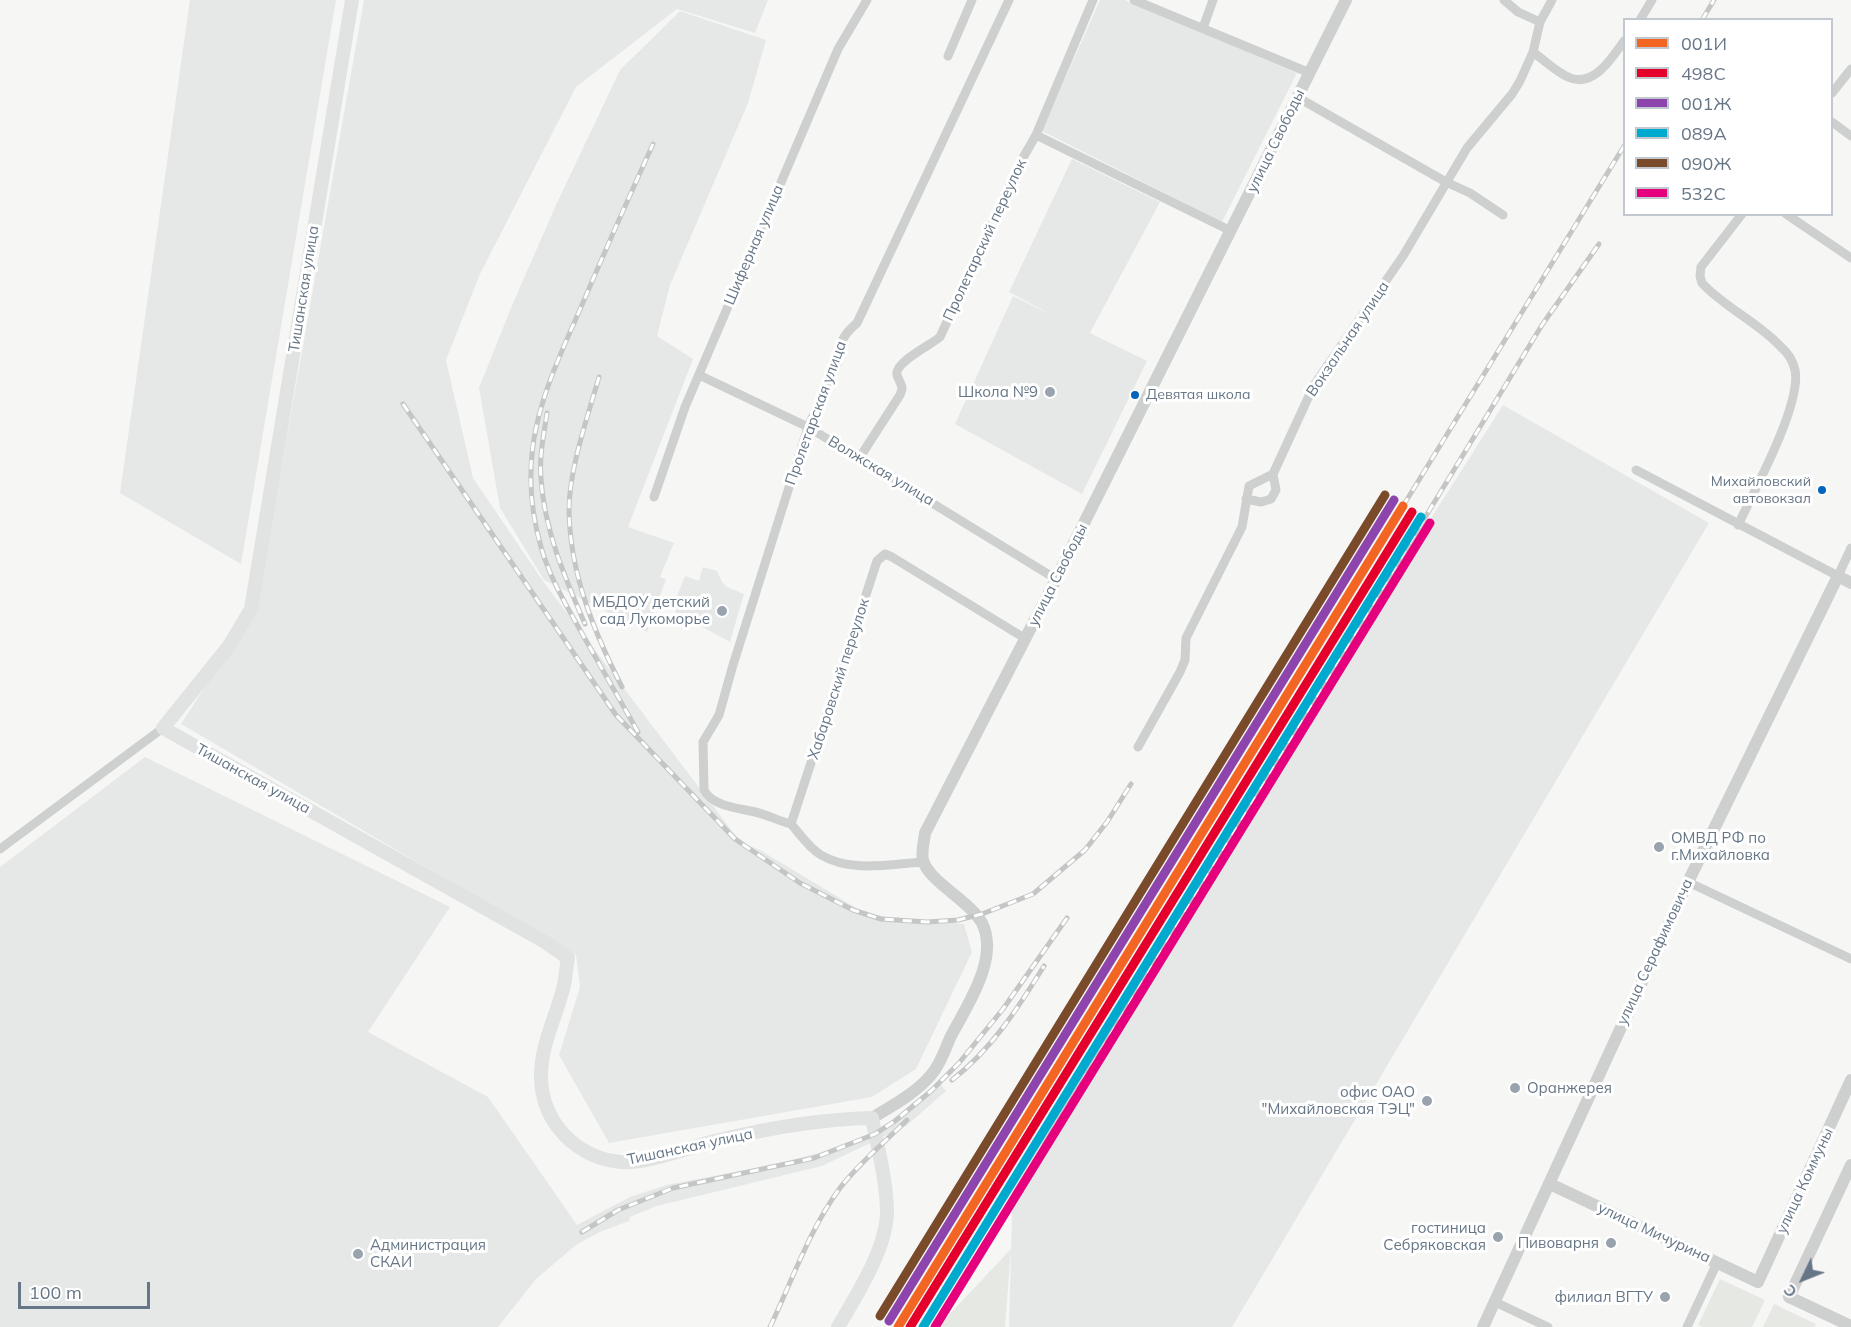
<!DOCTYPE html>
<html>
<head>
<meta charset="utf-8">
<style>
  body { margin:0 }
  #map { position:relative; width:1851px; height:1327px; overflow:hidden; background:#f6f6f5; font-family:Mulish,sans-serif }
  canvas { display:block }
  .legend { position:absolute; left:1623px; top:18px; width:210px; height:198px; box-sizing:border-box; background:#fff; border:2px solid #c2c8cf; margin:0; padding:8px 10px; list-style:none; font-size:18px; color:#667686 }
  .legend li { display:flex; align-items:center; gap:12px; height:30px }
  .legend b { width:30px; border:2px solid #c2c8cf }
  .north { position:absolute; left:1773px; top:1249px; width:60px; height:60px; -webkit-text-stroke:4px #fff; paint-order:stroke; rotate:227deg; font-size:16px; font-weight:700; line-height:24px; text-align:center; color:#667686 }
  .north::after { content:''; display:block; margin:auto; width:21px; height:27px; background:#667686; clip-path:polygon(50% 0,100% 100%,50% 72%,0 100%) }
  .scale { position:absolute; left:18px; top:1282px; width:132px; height:27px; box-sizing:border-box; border:3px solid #667686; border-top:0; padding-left:8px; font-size:18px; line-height:21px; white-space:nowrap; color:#667686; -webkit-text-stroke:4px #fff; paint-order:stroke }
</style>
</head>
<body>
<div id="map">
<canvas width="1851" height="1327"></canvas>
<ul class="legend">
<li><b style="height:8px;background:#f26522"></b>001И</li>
<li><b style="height:8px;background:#e4002b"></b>498С</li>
<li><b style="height:8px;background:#8e44ad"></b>001Ж</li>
<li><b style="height:8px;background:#00a9ce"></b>089А</li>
<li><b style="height:8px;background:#7a4b2a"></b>090Ж</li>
<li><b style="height:8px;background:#e5007d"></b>532С</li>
</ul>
<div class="north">С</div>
<div class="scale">100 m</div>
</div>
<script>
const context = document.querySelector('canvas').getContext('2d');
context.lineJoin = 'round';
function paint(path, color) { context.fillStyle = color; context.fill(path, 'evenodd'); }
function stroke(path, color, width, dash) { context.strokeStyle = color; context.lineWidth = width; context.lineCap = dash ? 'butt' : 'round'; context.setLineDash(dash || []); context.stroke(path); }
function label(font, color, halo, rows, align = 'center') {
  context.font = font + ' Mulish,sans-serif'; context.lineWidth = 6; context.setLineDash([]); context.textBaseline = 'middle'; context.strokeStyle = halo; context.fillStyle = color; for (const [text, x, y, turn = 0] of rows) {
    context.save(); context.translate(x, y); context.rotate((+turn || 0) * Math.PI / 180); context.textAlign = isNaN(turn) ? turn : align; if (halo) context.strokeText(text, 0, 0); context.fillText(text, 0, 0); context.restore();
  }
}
paint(new Path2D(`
  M 190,0 L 336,0 L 241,564 L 120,493 Z
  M 364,0 L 768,0 L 755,33 L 677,9 L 576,87 L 480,274 L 446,360 L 473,478 L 545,584 L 735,835 L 747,845 L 760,850 L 868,915 L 964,924 L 972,952 L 916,1069 L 872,1097 L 609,1143 L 559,1055 L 580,987 L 576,955 L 181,724 L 257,606 Z
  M 1100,0 L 1125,0 L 1297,73 L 1222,222 L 1042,131 Z
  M 680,11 L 766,40 L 748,103 L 670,285 L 657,336 L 693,359 L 628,527 L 674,543 L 660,577 L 666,579 L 647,632 L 544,580 L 500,508 L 479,388 L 513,303 L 556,205 L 620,70 Z
  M 1072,159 L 1160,202 L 1090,333 L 1147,361 L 1082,494 L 955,424 L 1013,296 L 1056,317 L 1009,292 Z
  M 1503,405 L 1709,523 L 1232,1327 L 1009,1327 L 1013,1176 Z
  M 703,567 L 717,571 L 722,582 L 727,587 L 744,594 L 730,642 L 675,612 L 676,608 L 673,606 L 685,576 L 699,581 Z
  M 145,757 L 450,907 L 368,1032 L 488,1097 L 577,1225 L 630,1197 L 666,1185 L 777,1164 L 851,1144 L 898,1117 L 939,1082 L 946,1091 L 906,1126 L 822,1166 L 657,1206 L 630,1217 L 629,1221 L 600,1232 L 576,1245 L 536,1279 L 498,1327 L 0,1327 L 0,867 Z`), '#e6e8e8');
paint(new Path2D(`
  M 1011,1249 L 1005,1327 L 939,1327 L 943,1321 Z
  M 1720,1279 L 1765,1300 L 1752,1327 L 1703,1327 L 1698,1325 Z
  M 1774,1304 L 1816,1324 L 1815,1327 L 1763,1327 Z`), '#e6e9e3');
stroke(new Path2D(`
  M 1134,0 L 1310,73
  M 1504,0 L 1518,12 L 1540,22
  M 1640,20 L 1652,0
  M 1203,28 L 1213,0
  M 1533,52 C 1544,60 1556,72 1568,77 C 1593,89 1612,58 1624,41
  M 948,56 L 972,0
  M 1832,93 L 1851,69
  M 1297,97 L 1446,182 L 1470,193 L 1503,215
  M 1832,122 L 1851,136
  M 1036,135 L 1231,231
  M 1786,214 L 1851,258
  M 699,375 L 808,427 L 1056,579
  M 860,457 L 900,395 L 902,389 C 902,383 898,380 897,375 C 894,362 931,345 940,337 L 1020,163 L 1036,135 L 1093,0
  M 1636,470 L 1838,576 L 1851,548
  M 654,497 L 685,407 L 838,49 L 867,0
  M 1246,499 L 1261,502 L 1271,499 L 1276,490 L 1273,474
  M 1738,525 C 1754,491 1802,404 1795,370 C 1793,361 1788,353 1781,347 C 1758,322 1725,308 1702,283 L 1700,276 L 1701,267 L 1742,214
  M 1138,747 L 1180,672 L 1185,660 L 1186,638 L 1242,527 L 1249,486 L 1273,474 L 1314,385 L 1403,256 L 1467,148 L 1512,94 L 1520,81 L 1533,52 L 1540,22 L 1552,0
  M 791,824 C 779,821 768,815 755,812 C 739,808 713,807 704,790 L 703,742 L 719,715 L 733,665 L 808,427 L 838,362 C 837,345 844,334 857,323 L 1009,0
  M 0,849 L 163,728
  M 923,862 C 890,864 851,873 821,855 C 809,848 800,834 791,824 L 877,561 L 885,554 L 892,557 L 1026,639
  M 1688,882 L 1851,959
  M 1495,1302 L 1548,1327
  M 1687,1327 L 1717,1263`), '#ced0d0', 9);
stroke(new Path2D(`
  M 872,1118 C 892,1106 916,1093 931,1075 C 940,1065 945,1050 950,1038 C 966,1007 1000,959 982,923 C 970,901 928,881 923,860 C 921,851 924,842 925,833 L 1056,579 L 1346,0
  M 1851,1165 L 1789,1297 L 1851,1326
  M 1550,1184 L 1758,1282 L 1851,1080
  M 1483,1327 L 1688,882 L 1838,576 L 1851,583`), '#ced0d0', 12);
stroke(new Path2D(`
  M 352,0 L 251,609 L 229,646 L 163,728 L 545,942 L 568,958 C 566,967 566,976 564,985 C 557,1015 540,1046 541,1078 C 542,1122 576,1158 621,1162 C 648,1164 692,1146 719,1140 C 769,1128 821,1119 872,1118 C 878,1149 887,1182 887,1213 C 886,1250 856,1296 838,1327`), '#e1e2e2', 14);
const rail = new Path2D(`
  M 1702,20 L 1714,0
  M 599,377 C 588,416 569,469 569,510 C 570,574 594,632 622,687
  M 403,404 L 616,715 L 735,839 L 800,883 L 853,910 L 881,919 L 927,922 L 958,920 L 982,914 L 1033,894 L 1085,850 L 1107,822 L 1131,784
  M 547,413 C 544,434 539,456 541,478 C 544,529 565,578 585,624
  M 1403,506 L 1624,146
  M 638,732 C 620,700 602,669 584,637 C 568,608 550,579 541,547 C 513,449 547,385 585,298 C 607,246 630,195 653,144
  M 952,1080 C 992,1049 1018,1008 1044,966
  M 1045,1143 L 1542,325 L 1599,244
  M 582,1232 L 618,1210 L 673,1188 L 814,1158 L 875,1134 L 895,1121 L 931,1091 L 959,1063 L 1003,1009 L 1067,918
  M 770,1327 C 792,1281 809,1230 840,1188 C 859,1163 885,1142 907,1120`);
stroke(rail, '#c4c6c6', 5);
stroke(rail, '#fff', 3, [9]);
stroke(new Path2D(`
  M 898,1327 L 1403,506`), '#f26522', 9);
stroke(new Path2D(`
  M 910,1327 L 1412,512`), '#e4002b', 9);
stroke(new Path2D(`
  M 889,1321 L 1394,500`), '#8e44ad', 9);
stroke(new Path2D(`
  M 923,1327 L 1421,517`), '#00a9ce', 9);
stroke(new Path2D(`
  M 880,1316 L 1385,495`), '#7a4b2a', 9);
stroke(new Path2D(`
  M 935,1327 L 1430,523`), '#e5007d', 9);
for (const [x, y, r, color] of [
  [1050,392,6,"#98a3ad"],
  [1135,395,5,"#0065bd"],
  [1822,490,5,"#0065bd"],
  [722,611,6,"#98a3ad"],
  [1659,847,6,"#98a3ad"],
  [1515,1088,6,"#98a3ad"],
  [1427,1101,6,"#98a3ad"],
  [1498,1237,6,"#98a3ad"],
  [1611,1243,6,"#98a3ad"],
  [358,1254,6,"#98a3ad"],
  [1665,1297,6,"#98a3ad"]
]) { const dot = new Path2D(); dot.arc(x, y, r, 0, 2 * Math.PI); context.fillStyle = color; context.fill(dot); stroke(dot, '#fff', 2); }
label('14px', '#667686', '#fff', [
  ["Девятая школа",1146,395],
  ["Михайловский",1811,482,"right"],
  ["автовокзал",1811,499,"right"]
], 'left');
label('15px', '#667686', '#fff', [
  ["улица Свободы",1276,141,-64],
  ["Пролетарский переулок",985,240,-65],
  ["Шиферная улица",754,245,-67],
  ["Тишанская улица",304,289,-81],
  ["Вокзальная улица",1348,339,-56],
  ["Пролетарская улица",816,413,-70],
  ["Волжская улица",881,471,31],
  ["улица Свободы",1058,575,-63],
  ["Хабаровский переулок",839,679,-72],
  ["Тишанская улица",253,779,29],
  ["улица Серафимовича",1655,952,-65],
  ["Тишанская улица",690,1147,-12],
  ["улица Коммуны",1805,1181,-65],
  ["улица Мичурина",1654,1233,25]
]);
label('15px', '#667686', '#fff', [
  ["Школа №9",1038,392],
  ["МБДОУ детский",710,602],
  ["сад Лукоморье",710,619],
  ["ОМВД РФ по",1671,838,"left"],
  ["г.Михайловка",1671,855,"left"],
  ["Оранжерея",1527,1088,"left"],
  ["офис ОАО",1415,1092],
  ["\"Михайловская ТЭЦ\"",1415,1109],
  ["гостиница",1486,1228],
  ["Себряковская",1486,1245],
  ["Пивоварня",1599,1243],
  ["Администрация",370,1245,"left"],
  ["СКАИ",370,1262,"left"],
  ["филиал ВГТУ",1653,1297]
], 'right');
</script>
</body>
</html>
